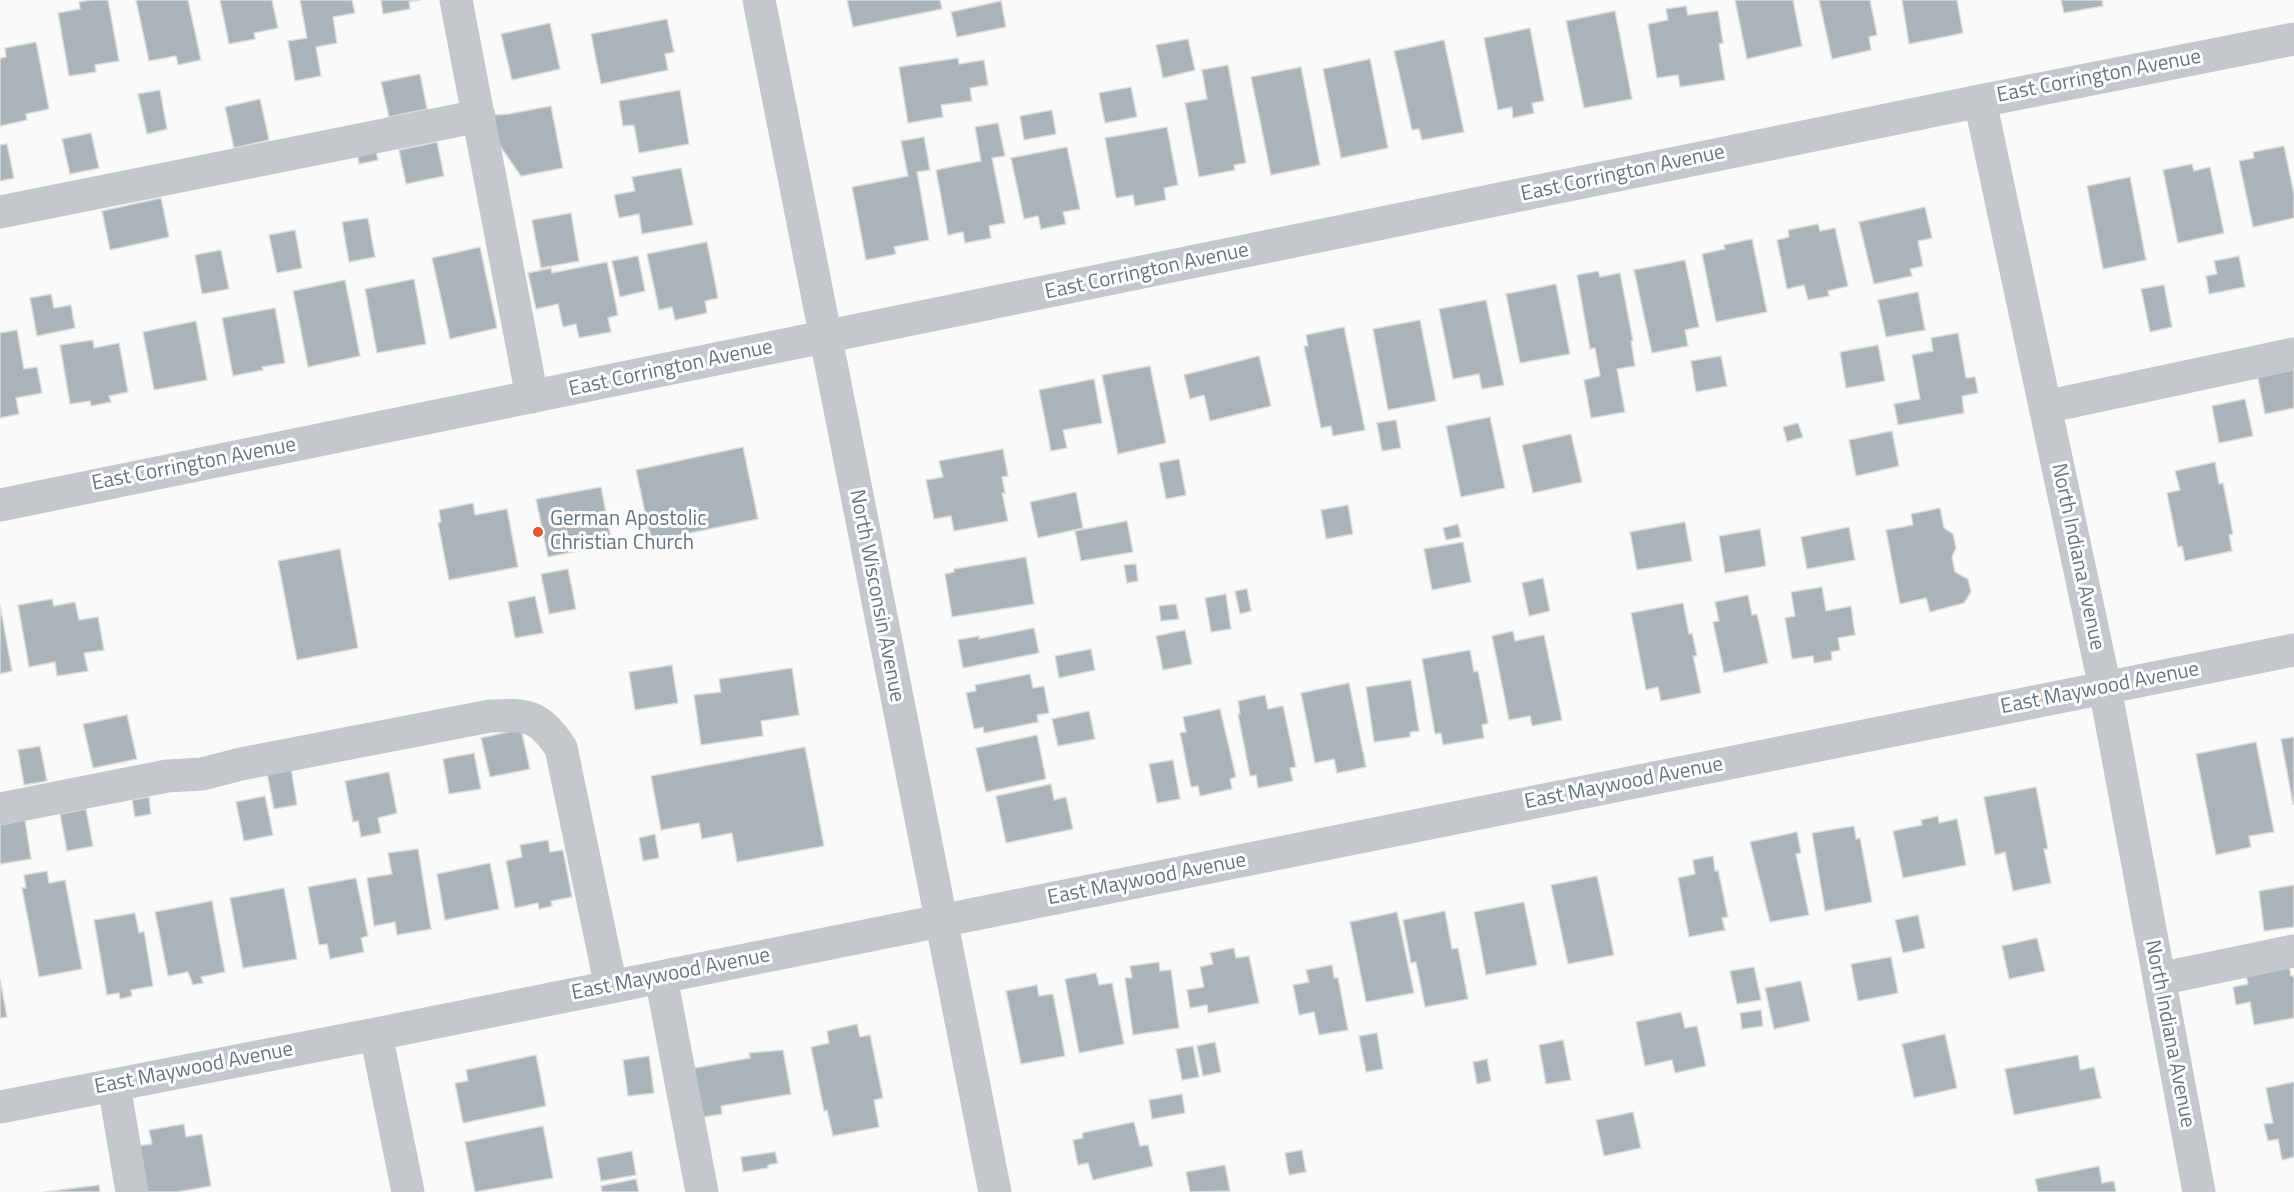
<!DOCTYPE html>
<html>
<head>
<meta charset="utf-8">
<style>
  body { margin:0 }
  canvas { display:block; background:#fafaf8 }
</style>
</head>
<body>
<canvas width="2294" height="1192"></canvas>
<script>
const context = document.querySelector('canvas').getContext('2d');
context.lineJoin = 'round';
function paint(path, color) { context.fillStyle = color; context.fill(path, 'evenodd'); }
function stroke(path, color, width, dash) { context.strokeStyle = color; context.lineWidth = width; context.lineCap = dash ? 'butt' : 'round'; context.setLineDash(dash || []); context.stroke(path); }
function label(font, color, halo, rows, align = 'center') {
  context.font = font + ' "Titillium Web",sans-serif'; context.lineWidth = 6; context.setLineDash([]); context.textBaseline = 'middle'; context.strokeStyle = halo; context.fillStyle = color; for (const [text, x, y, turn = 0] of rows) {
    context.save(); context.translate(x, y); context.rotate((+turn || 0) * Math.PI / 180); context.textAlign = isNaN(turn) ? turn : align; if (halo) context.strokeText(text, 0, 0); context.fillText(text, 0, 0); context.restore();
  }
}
const building = new Path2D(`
  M 91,0 L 108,0 L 119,61 L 95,65 L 96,72 L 69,76 L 58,13 L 80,9 L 79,2 Z
  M 136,0 L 188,0 L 201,60 L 178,65 L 176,56 L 149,61 Z
  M 220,0 L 272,0 L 278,28 L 254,33 L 255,39 L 229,44 Z
  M 300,0 L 352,0 L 355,13 L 333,17 L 337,43 L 316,47 L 321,76 L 295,81 L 288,41 L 307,38 Z
  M 381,0 L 420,0 L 409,2 L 410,9 L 383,14 Z
  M 847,0 L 940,0 L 942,9 L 853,27 Z
  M 1735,0 L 1793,0 L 1802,46 L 1747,59 Z
  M 1819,0 L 1870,0 L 1877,35 L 1869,37 L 1871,50 L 1832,59 Z
  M 1902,0 L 1957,0 L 1963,33 L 1909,44 Z
  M 2061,0 L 2102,0 L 2103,6 L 2064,13 Z
  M 1001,1 L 1006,27 L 957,37 L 951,12 Z
  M 1686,6 L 1688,15 L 1718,11 L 1723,43 L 1719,44 L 1725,80 L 1680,87 L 1678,75 L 1657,78 L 1648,24 L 1668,20 L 1666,9 Z
  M 1615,11 L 1632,99 L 1584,108 L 1566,21 Z
  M 667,19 L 674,52 L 665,54 L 668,70 L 601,84 L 591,34 Z
  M 550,23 L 560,69 L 512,80 L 501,34 Z
  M 1530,28 L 1544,101 L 1532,103 L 1534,113 L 1513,118 L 1512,107 L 1498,110 L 1484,38 Z
  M 1188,39 L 1195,70 L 1163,78 L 1156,45 Z
  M 1444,40 L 1464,132 L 1422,140 L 1419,129 L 1412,130 L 1394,51 Z
  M 36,42 L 49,109 L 26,114 L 27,120 L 0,126 L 0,58 L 6,57 L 5,48 Z
  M 958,58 L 959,64 L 984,60 L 988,85 L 970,88 L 972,101 L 941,105 L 943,117 L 908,123 L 899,67 Z
  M 1370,59 L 1388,148 L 1341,158 L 1323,69 Z
  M 1228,65 L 1246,163 L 1234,165 L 1235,170 L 1199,177 L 1185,103 L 1207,99 L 1202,70 Z
  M 1301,67 L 1320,165 L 1271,175 L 1251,77 Z
  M 420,74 L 427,109 L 389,117 L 381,82 Z
  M 1131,87 L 1137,117 L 1105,123 L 1099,93 Z
  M 160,90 L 167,129 L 147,134 L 138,94 Z
  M 680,90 L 689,144 L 639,153 L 634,125 L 623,126 L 619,101 Z
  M 260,99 L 269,140 L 234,148 L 225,107 Z
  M 551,106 L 563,168 L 521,176 L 479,116 L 509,114 Z
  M 1052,110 L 1056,134 L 1024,140 L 1020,116 Z
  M 998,123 L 1005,156 L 992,158 L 1005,223 L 989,226 L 991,238 L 965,243 L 963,232 L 948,235 L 936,170 L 981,161 L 975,127 Z
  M 1167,127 L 1178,185 L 1164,188 L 1166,200 L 1135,206 L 1133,195 L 1116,198 L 1105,138 Z
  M 91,133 L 99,168 L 70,174 L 62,139 Z
  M 924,137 L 930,170 L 917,172 L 929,240 L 894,247 L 896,254 L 866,260 L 852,187 L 908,176 L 901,141 Z
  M 437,142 L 444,176 L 406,184 L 399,150 Z
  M 7,144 L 14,178 L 0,181 L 0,145 Z
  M 2284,146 L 2294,194 L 2294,218 L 2253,227 L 2239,161 L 2254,158 L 2253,152 Z
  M 375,147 L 378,160 L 359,164 L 357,151 Z
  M 1067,147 L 1080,209 L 1063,212 L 1066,224 L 1041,229 L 1038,216 L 1024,219 L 1011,158 Z
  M 2192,164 L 2194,171 L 2210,167 L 2224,233 L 2178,243 L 2163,170 Z
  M 681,168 L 693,225 L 642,234 L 639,214 L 619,218 L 614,195 L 635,191 L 632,177 Z
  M 2130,177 L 2146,260 L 2103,269 L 2087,186 Z
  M 161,198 L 169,237 L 110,250 L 102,211 Z
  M 1925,207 L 1932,238 L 1918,241 L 1923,266 L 1910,269 L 1912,276 L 1874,284 L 1859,222 Z
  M 571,213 L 579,261 L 541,268 L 532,220 Z
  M 368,218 L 375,257 L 349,262 L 342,222 Z
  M 1818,224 L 1820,231 L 1835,228 L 1848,286 L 1828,291 L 1829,296 L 1808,300 L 1804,285 L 1787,289 L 1777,240 L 1789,237 L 1788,230 Z
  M 295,230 L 302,268 L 277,273 L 269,235 Z
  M 1752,239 L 1767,312 L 1716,322 L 1702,254 L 1725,249 L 1724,245 Z
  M 707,242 L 718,298 L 705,301 L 707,313 L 675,320 L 672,307 L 659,310 L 647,254 Z
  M 480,247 L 497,328 L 450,339 L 432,258 Z
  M 221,250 L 229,289 L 202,294 L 195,255 Z
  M 638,256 L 645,291 L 620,297 L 612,261 Z
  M 2239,256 L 2245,287 L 2209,294 L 2206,276 L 2217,274 L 2214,261 Z
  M 1685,260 L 1699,327 L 1685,330 L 1688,346 L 1652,353 L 1634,270 Z
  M 607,262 L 618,315 L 608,318 L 611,332 L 579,338 L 576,324 L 563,327 L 558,304 L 536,309 L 528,273 L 551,268 L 552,273 Z
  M 1598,271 L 1600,277 L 1620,273 L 1633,341 L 1631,341 L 1635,366 L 1617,369 L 1625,412 L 1591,418 L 1584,380 L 1600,376 L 1595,348 L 1590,349 L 1577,275 Z
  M 414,279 L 426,344 L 377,353 L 365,289 Z
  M 345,280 L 360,356 L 308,367 L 293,291 Z
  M 1556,284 L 1570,354 L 1520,363 L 1506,294 Z
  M 2164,285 L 2172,327 L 2150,332 L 2141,289 Z
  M 1918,292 L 1925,330 L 1886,337 L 1878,300 Z
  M 51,294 L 54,308 L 71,305 L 75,328 L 37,336 L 30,298 Z
  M 1486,300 L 1504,385 L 1482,389 L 1479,374 L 1453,379 L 1439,309 Z
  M 275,308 L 285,363 L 262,367 L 263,370 L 233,376 L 222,318 Z
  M 1420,320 L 1436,401 L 1388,410 L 1373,329 Z
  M 196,321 L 207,380 L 154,390 L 143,332 Z
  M 1344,327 L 1365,430 L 1333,436 L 1331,426 L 1321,428 L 1304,346 L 1308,346 L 1306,335 Z
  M 17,330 L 24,369 L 37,367 L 42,393 L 16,398 L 19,414 L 0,418 L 0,333 Z
  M 1958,333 L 1966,378 L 1975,377 L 1978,393 L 1962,396 L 1964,413 L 1898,425 L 1894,404 L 1920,399 L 1912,355 L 1933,351 L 1931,338 Z
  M 93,340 L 94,348 L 119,343 L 128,392 L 109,396 L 111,402 L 91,406 L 90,401 L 70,404 L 60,345 Z
  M 1878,345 L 1885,381 L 1846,388 L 1840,352 Z
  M 1259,356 L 1271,406 L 1210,421 L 1204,395 L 1190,399 L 1184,375 Z
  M 1721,356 L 1727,386 L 1696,392 L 1691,361 Z
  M 1150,366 L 1166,443 L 1118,454 L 1102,375 Z
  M 2294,366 L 2294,408 L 2265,414 L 2257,373 Z
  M 1094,379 L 1102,423 L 1063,430 L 1067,448 L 1051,451 L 1039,390 Z
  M 2245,399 L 2253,436 L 2219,443 L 2212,406 Z
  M 1490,417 L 1505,488 L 1461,497 L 1446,426 Z
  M 1396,420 L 1401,448 L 1382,451 L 1377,423 Z
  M 1798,423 L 1803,437 L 1787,442 L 1783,427 Z
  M 1892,431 L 1899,466 L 1856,476 L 1849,440 Z
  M 1571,434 L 1582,482 L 1533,493 L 1522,445 Z
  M 743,447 L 758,519 L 651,541 L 636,470 Z
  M 1003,449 L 1008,476 L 1002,477 L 1005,493 L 1002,493 L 1008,521 L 954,531 L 951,516 L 934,519 L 926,480 L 943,477 L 939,461 Z
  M 1179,459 L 1186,495 L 1166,499 L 1159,463 Z
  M 2215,462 L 2219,484 L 2223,483 L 2233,534 L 2229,535 L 2232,551 L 2185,561 L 2182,546 L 2178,547 L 2167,493 L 2180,490 L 2175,471 Z
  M 601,487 L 612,544 L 548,557 L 536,499 Z
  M 1076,492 L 1083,528 L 1038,538 L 1030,502 Z
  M 473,503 L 475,515 L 507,509 L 518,567 L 449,580 L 438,523 L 441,522 L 439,510 Z
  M 1348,505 L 1353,534 L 1326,539 L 1321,510 Z
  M 1940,508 L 1944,528 L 1953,534 L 1956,548 L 1952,557 L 1955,572 L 1968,579 L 1971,592 L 1964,603 L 1930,612 L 1926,598 L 1900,604 L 1886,530 L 1913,525 L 1911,514 Z
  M 1127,521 L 1133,552 L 1081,561 L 1075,531 Z
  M 1685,522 L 1692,561 L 1637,570 L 1630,532 Z
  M 1458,524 L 1461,537 L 1446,540 L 1443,528 Z
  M 1849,527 L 1855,560 L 1807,569 L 1801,537 Z
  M 1760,529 L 1766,566 L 1725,573 L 1719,536 Z
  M 1463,542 L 1471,582 L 1432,590 L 1424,549 Z
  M 340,549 L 358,648 L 297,660 L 278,561 Z
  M 1026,557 L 1034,604 L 952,617 L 945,574 L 954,572 L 954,569 Z
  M 1136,564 L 1138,581 L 1127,583 L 1124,565 Z
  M 568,569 L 576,609 L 549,614 L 541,574 Z
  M 1543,578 L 1550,611 L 1529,616 L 1522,583 Z
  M 1822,587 L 1826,611 L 1851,606 L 1855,635 L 1838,638 L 1840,650 L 1831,652 L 1832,660 L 1814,663 L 1813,656 L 1792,659 L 1785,618 L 1795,616 L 1791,592 Z
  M 1247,589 L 1251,611 L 1240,614 L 1235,591 Z
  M 1226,594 L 1231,629 L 1211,632 L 1205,598 Z
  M 1748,595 L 1752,615 L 1757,614 L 1768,663 L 1724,673 L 1713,622 L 1719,621 L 1715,602 Z
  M 535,596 L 543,633 L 515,638 L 508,602 Z
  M 52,599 L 54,606 L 75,602 L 79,620 L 98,617 L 104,650 L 84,653 L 88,671 L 57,676 L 55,662 L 29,667 L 18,605 Z
  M 1683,603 L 1689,634 L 1692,633 L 1697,656 L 1693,656 L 1701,693 L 1661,701 L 1658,687 L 1646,690 L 1631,613 Z
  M 1176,604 L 1179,619 L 1161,621 L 1159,606 Z
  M 0,605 L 12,671 L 0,674 Z
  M 1034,628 L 1039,653 L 963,668 L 958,640 L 979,636 L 979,639 Z
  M 1185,630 L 1192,664 L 1163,670 L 1156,636 Z
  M 1513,631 L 1515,641 L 1544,635 L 1562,720 L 1532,726 L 1530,716 L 1509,720 L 1492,636 Z
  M 1091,649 L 1095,670 L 1059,678 L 1055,656 Z
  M 1470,650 L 1474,672 L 1478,671 L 1488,723 L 1482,725 L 1484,738 L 1443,745 L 1441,733 L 1435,734 L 1422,659 Z
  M 672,665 L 678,703 L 635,710 L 629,672 Z
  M 792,668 L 799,715 L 761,721 L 763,736 L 701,745 L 694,695 L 721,692 L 719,679 Z
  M 1030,674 L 1033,688 L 1044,686 L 1049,713 L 1037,715 L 1038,722 L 984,733 L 983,727 L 974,729 L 966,693 L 976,691 L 975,685 Z
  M 1411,680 L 1419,731 L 1410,732 L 1410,737 L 1374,742 L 1366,687 Z
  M 1349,683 L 1366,767 L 1337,773 L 1334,759 L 1315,763 L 1301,693 Z
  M 1265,695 L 1268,709 L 1283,706 L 1296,767 L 1290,768 L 1293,781 L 1258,788 L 1256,775 L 1250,776 L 1238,714 L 1240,714 L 1238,701 Z
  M 1220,709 L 1236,777 L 1230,779 L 1232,789 L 1200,796 L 1198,786 L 1191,787 L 1180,733 L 1186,732 L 1183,717 Z
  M 1089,711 L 1095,739 L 1058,746 L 1052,719 Z
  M 127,715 L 137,759 L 93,768 L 83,724 Z
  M 521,729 L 530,769 L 490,777 L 481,738 Z
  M 1037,735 L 1046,779 L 986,792 L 976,748 Z
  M 2294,737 L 2294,804 L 2293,804 L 2281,739 Z
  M 2256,742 L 2274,832 L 2249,836 L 2251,847 L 2216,855 L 2196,754 Z
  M 40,746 L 47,781 L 24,785 L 18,750 Z
  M 805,747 L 824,846 L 737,862 L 732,833 L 702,839 L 699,823 L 661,830 L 651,776 Z
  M 474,753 L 481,789 L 449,794 L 443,759 Z
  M 1173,760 L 1180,799 L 1157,803 L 1149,764 Z
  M 291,768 L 297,805 L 274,809 L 267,772 Z
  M 389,772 L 397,813 L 378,818 L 381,833 L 361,837 L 358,821 L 353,822 L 345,781 Z
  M 1051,784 L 1054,800 L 1066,797 L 1073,829 L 1006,843 L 996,796 Z
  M 2036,787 L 2048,849 L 2044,849 L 2051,883 L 2013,891 L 2005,852 L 1995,855 L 1984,797 Z
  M 265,796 L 273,835 L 244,841 L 236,802 Z
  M 149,797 L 151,814 L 135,817 L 132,800 Z
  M 86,809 L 93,846 L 67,851 L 60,814 Z
  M 1938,816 L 1939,823 L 1957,819 L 1966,865 L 1903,878 L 1893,831 L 1922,825 L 1921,820 Z
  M 25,820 L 31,859 L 0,864 L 0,825 Z
  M 1854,826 L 1856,839 L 1860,838 L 1872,902 L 1825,911 L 1812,833 Z
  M 1797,832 L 1801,853 L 1796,854 L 1809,915 L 1770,922 L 1750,842 Z
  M 655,834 L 659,858 L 643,861 L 639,838 Z
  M 548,840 L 550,852 L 563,850 L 572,897 L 551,901 L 552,906 L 539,909 L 538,903 L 515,908 L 506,861 L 522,857 L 520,845 Z
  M 418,849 L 431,929 L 397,935 L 395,922 L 374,926 L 367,878 L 392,874 L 388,853 Z
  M 1713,856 L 1715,871 L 1718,870 L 1728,917 L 1722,918 L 1725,930 L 1689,937 L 1678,878 L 1695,874 L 1693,860 Z
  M 490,863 L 499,909 L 445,920 L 437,874 Z
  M 47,871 L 49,883 L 65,880 L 82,969 L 39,977 L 22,888 L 26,888 L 24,875 Z
  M 1597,876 L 1614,955 L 1568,964 L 1551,885 Z
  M 356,878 L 368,936 L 361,938 L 364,952 L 330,959 L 327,944 L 319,945 L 308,887 Z
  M 2294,885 L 2294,927 L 2264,931 L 2259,891 Z
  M 284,888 L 297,959 L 243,968 L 230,898 Z
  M 212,901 L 225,972 L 201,977 L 203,983 L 193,985 L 188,972 L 168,976 L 155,912 Z
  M 1524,902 L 1537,965 L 1486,975 L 1474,912 Z
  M 1445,911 L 1452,949 L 1458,948 L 1468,999 L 1425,1007 L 1416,962 L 1411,963 L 1403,920 Z
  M 1397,912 L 1414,993 L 1366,1002 L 1350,922 Z
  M 135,913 L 139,933 L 144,931 L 153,986 L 131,990 L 132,996 L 120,999 L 119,993 L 107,995 L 94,920 Z
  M 1918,915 L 1925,948 L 1903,953 L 1895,920 Z
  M 2037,938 L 2045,971 L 2009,979 L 2002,946 Z
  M 1234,948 L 1236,958 L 1249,956 L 1259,1003 L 1208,1013 L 1207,1005 L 1190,1008 L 1187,990 L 1204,987 L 1200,967 L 1213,964 L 1210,953 Z
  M 1891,957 L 1898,993 L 1858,1001 L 1851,964 Z
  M 1159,962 L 1160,971 L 1171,970 L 1179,1028 L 1133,1035 L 1125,978 L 1132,978 L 1130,966 Z
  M 2288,962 L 2291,976 L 2294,976 L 2294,1018 L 2254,1025 L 2250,1002 L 2236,1005 L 2233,987 L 2248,984 L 2245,971 Z
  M 1332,965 L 1334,978 L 1338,978 L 1348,1030 L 1319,1035 L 1314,1012 L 1299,1015 L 1293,985 L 1309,982 L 1306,970 Z
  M 1754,967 L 1761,1000 L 1737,1004 L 1730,971 Z
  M 1096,973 L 1099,985 L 1112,983 L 1124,1044 L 1079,1053 L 1065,979 Z
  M 0,979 L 7,1017 L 0,1018 Z
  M 1801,981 L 1810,1021 L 1774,1029 L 1765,988 Z
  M 1037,985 L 1039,996 L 1053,994 L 1065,1056 L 1021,1064 L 1006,991 Z
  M 1761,1010 L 1763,1026 L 1742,1029 L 1740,1013 Z
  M 1681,1012 L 1685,1028 L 1697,1026 L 1706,1066 L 1675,1073 L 1672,1060 L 1645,1066 L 1636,1022 Z
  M 857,1024 L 860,1037 L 870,1035 L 883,1098 L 874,1100 L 879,1127 L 833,1136 L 827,1110 L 824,1111 L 811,1047 L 829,1043 L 827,1031 Z
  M 1377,1033 L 1383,1069 L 1366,1072 L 1359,1036 Z
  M 1945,1034 L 1957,1088 L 1914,1098 L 1902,1044 Z
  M 1563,1040 L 1571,1080 L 1546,1084 L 1539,1045 Z
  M 1215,1042 L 1221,1072 L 1203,1076 L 1197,1046 Z
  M 1193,1046 L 1199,1077 L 1182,1080 L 1176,1049 Z
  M 783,1050 L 791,1094 L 721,1106 L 722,1114 L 698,1118 L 689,1069 L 750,1058 L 749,1053 Z
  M 536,1055 L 546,1106 L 463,1123 L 455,1083 L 468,1081 L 466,1070 Z
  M 2078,1055 L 2080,1070 L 2094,1067 L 2101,1098 L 2014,1115 L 2005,1069 Z
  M 649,1056 L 654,1093 L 628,1096 L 623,1060 Z
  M 1487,1059 L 1491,1081 L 1477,1084 L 1473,1062 Z
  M 2294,1082 L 2294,1157 L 2282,1160 L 2278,1139 L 2268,1141 L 2264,1124 L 2273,1123 L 2266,1088 Z
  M 1182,1094 L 1185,1113 L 1152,1119 L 1149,1100 Z
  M 1633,1112 L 1641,1148 L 1604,1156 L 1596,1120 Z
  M 1134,1122 L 1140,1146 L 1148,1145 L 1153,1166 L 1093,1180 L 1088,1163 L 1078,1165 L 1073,1140 L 1083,1138 L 1082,1133 Z
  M 184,1124 L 186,1137 L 202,1134 L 211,1186 L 177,1192 L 146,1192 L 138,1146 L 152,1144 L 149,1130 Z
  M 543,1126 L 553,1178 L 475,1192 L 465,1142 Z
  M 1302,1150 L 1306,1172 L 1289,1175 L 1285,1153 Z
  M 632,1151 L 636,1175 L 601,1181 L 597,1158 Z
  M 775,1152 L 778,1163 L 768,1165 L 768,1168 L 743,1172 L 741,1157 Z
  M 1225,1165 L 1230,1191 L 1190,1192 L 1186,1172 Z
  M 2099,1166 L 2102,1183 L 2114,1181 L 2116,1192 L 2038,1192 L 2035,1179 Z
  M 636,1179 L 639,1192 L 602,1192 L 601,1186 Z
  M 99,1185 L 100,1192 L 45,1192 Z`);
paint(building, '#aab3b9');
stroke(building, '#dcdcda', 1.5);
stroke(new Path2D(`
  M 456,0 L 532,397
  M 759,0 L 995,1192
  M 1980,101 L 2105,688 L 2199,1192
  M 0,212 L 479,116
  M 2045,407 L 2294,354
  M 0,505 L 1980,101 L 2294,39
  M 0,809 L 167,776 L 202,774 L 241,764 L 490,716 C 527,714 539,715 561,748 L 611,987
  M 661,977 L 702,1192
  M 2159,979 L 2294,951
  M 376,1034 L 408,1192
  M 114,1085 L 132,1192
  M 0,1107 L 376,1034 L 2294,650`), '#c3c8cc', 33);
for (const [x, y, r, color] of [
  [538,532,6,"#e4572e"]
]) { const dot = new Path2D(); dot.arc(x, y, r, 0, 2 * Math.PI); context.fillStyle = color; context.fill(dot); stroke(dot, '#fff', 2); }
label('21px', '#657683', '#fff', [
  ["East Corrington Avenue",2099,77,-11],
  ["East Corrington Avenue",1623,174,-12],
  ["East Corrington Avenue",1147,272,-12],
  ["East Corrington Avenue",671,369,-12],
  ["East Corrington Avenue",194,465,-11],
  ["North Indiana Avenue",2077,557,78],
  ["North Wisconsin Avenue",876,596,79],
  ["East Maywood Avenue",2100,689,-11],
  ["East Maywood Avenue",1624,784,-11],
  ["East Maywood Avenue",1147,880,-11],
  ["East Maywood Avenue",671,975,-11],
  ["North Indiana Avenue",2169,1034,79],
  ["East Maywood Avenue",194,1069,-11]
]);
label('21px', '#657683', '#fff', [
  ["German Apostolic",550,520],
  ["Christian Church",550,544]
], 'left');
</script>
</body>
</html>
